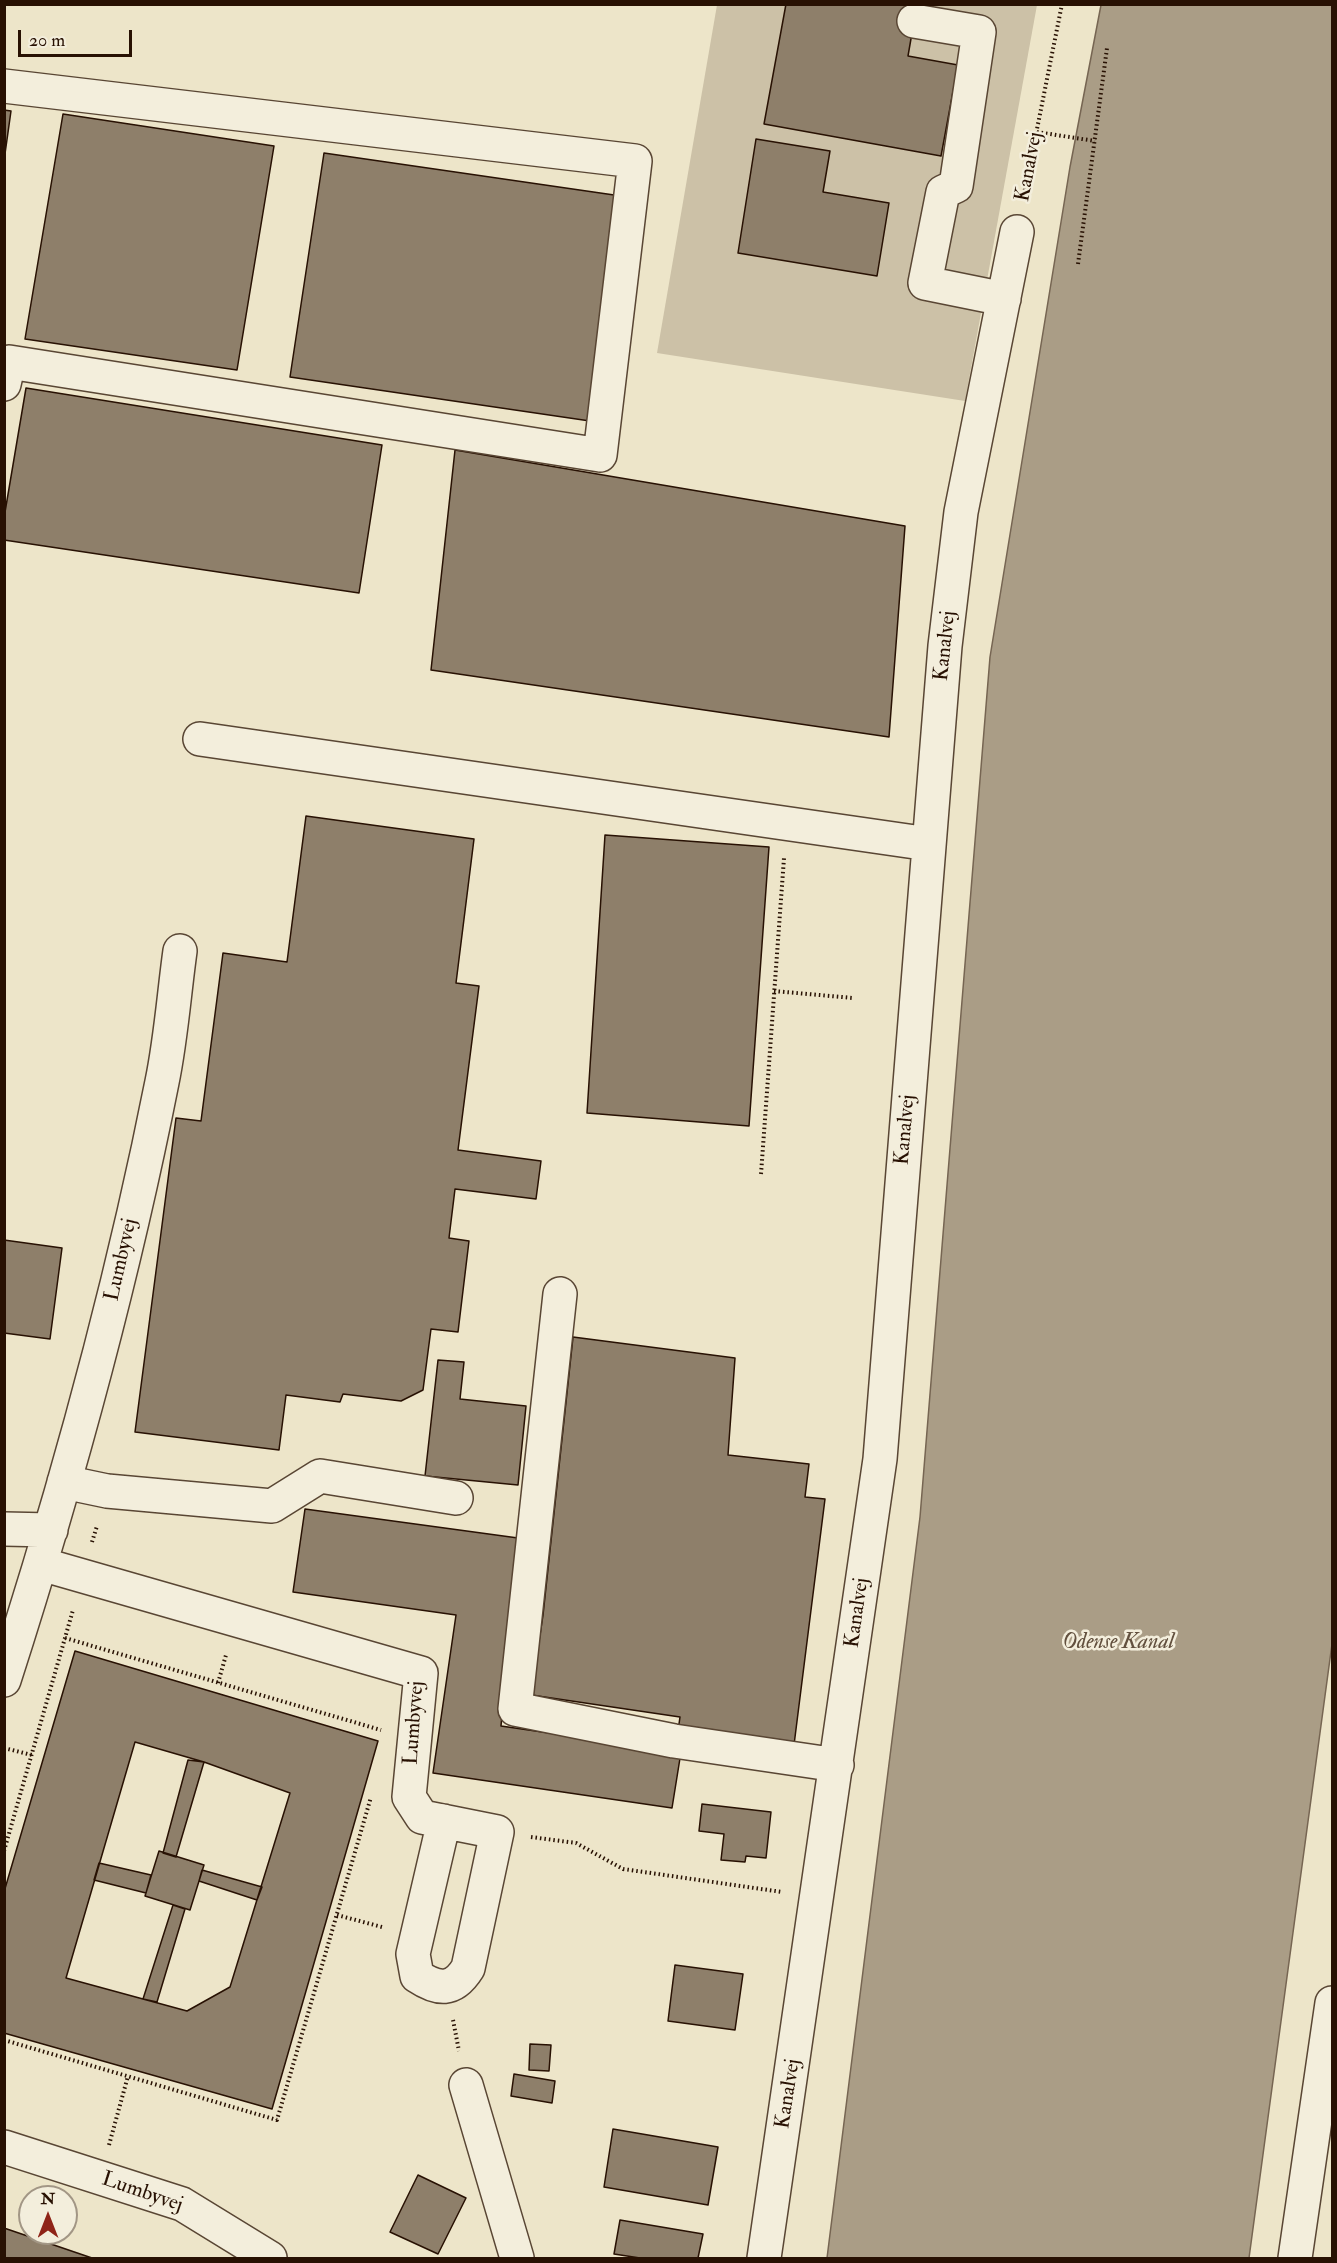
<!DOCTYPE html>
<html>
<head>
<meta charset="utf-8">
<style>
  body { margin:0 }
  #map { position:relative; width:1337px; height:2263px; overflow:hidden; background:#ede5c9; font-family:"IM FELL Double Pica",serif }
  canvas { display:block }
  .frame { position:absolute; inset:0; border:6px solid #281103; pointer-events:none }
  .north { position:absolute; left:18px; top:2185px; width:60px; height:60px; box-sizing:border-box; background:#f3eedc; border:2px solid #a29685; border-radius:50%; rotate:0deg; font-size:16px; font-weight:700; line-height:24px; text-align:center; color:#281103 }
  .north::after { content:''; display:block; margin:auto; width:21px; height:27px; background:#8f2418; clip-path:polygon(50% 0,100% 100%,50% 72%,0 100%) }
  .scale { position:absolute; left:18px; top:30px; width:114px; height:27px; box-sizing:border-box; border:3px solid #281103; border-top:0; padding-left:8px; font-size:18px; line-height:21px; white-space:nowrap; color:#281103; -webkit-text-stroke:4px #f3eedc; paint-order:stroke }
</style>
</head>
<body>
<div id="map">
<canvas width="1337" height="2263"></canvas>
<div class="frame"></div>
<div class="north">N</div>
<div class="scale">20 m</div>
</div>
<script>
const context = document.querySelector('canvas').getContext('2d');
context.lineJoin = 'round';
function paint(path, color) { context.fillStyle = color; context.fill(path, 'evenodd'); }
function stroke(path, color, width, dash) { context.strokeStyle = color; context.lineWidth = width; context.lineCap = dash ? 'butt' : 'round'; context.setLineDash(dash || []); context.stroke(path); }
function label(font, color, halo, rows, align = 'center') {
  context.font = font + ' "IM FELL Double Pica",serif'; context.lineWidth = 5; context.setLineDash([]); context.textBaseline = 'middle'; context.strokeStyle = halo; context.fillStyle = color; for (const [text, x, y, turn = 0] of rows) {
    context.save(); context.translate(x, y); context.rotate((+turn || 0) * Math.PI / 180); context.textAlign = isNaN(turn) ? turn : align; if (halo) context.strokeText(text, 0, 0); context.fillText(text, 0, 0); context.restore();
  }
}
paint(new Path2D(`
  M 717,5 L 1037,5 L 965,401 L 657,353 Z`), '#ccc1a7');
const water = new Path2D(`
  M 1101,5 L 1332,5 L 1332,1644 L 1249,2258 L 827,2258 L 920,1517 L 990,657 L 1070,167 Z`);
paint(water, '#aa9d86');
stroke(water, '#766552', 1.5);
const building = new Path2D(`
  M 786,4 L 917,4 L 908,56 L 958,65 L 941,156 L 764,124 Z
  M 4,110 L 11,111 L 4,161 Z
  M 63,114 L 274,146 L 237,370 L 25,339 Z
  M 756,139 L 830,151 L 823,192 L 889,203 L 877,276 L 738,253 Z
  M 324,153 L 621,196 L 590,421 L 290,377 Z
  M 26,388 L 382,445 L 359,593 L 4,540 L 4,518 Z
  M 455,450 L 905,526 L 889,737 L 431,670 Z
  M 306,816 L 474,839 L 456,983 L 479,986 L 458,1150 L 541,1161 L 536,1199 L 455,1189 L 449,1238 L 469,1241 L 458,1332 L 431,1329 L 423,1390 L 401,1401 L 343,1394 L 340,1402 L 286,1395 L 279,1450 L 135,1432 L 176,1118 L 201,1121 L 223,953 L 287,962 Z
  M 605,835 L 769,847 L 749,1126 L 587,1113 Z
  M 4,1240 L 62,1248 L 50,1339 L 4,1333 Z
  M 573,1337 L 735,1358 L 728,1455 L 809,1464 L 805,1497 L 825,1499 L 794,1745 L 678,1731 L 680,1717 L 531,1695 L 543,1615 Z
  M 438,1360 L 464,1362 L 460,1399 L 526,1406 L 518,1485 L 425,1476 Z
  M 305,1509 L 518,1538 L 501,1726 L 681,1752 L 672,1808 L 433,1773 L 456,1615 L 293,1592 Z
  M 75,1651 L 378,1741 L 272,2109 L 4,2033 L 4,1892 ZM 135,1742 L 204,1762 L 290,1793 L 230,1987 L 187,2011 L 66,1978 Z
  M 188,1760 L 204,1762 L 176,1857 L 163,1853 Z
  M 702,1804 L 771,1812 L 766,1858 L 746,1856 L 745,1862 L 721,1860 L 724,1834 L 699,1831 Z
  M 159,1851 L 204,1865 L 190,1910 L 145,1896 Z
  M 99,1863 L 151,1875 L 146,1893 L 94,1880 Z
  M 202,1870 L 262,1887 L 257,1900 L 199,1881 Z
  M 173,1905 L 185,1909 L 157,2002 L 143,1999 Z
  M 675,1965 L 743,1974 L 735,2030 L 668,2021 Z
  M 530,2044 L 551,2045 L 549,2071 L 529,2070 Z
  M 514,2074 L 555,2081 L 552,2103 L 511,2096 Z
  M 613,2129 L 718,2147 L 708,2205 L 604,2187 Z
  M 418,2175 L 466,2198 L 438,2254 L 390,2232 Z
  M 620,2220 L 703,2234 L 698,2258 L 640,2258 L 614,2254 Z
  M 4,2228 L 92,2258 L 4,2258 Z`);
paint(building, '#8e7f6a');
stroke(building, '#281103', 1.5);
const minor = new Path2D(`
  M 914,21 L 979,32 L 956,186 L 943,192 L 925,283 L 1004,299
  M 4,86 L 635,161 L 600,455 L 9,362 L 4,384
  M 200,739 L 929,844
  M 560,1294 L 515,1709 L 674,1741 L 837,1765
  M 64,1482 L 107,1491 L 272,1506 L 320,1476 L 456,1498
  M 4,1529 L 51,1530
  M 41,1564 L 421,1673 L 409,1797 L 422,1817 L 497,1832 L 468,1968 C 453,1992 438,1990 417,1976 L 413,1954 L 444,1821
  M 4,1680 C 67,1484 122,1284 162,1082 C 171,1039 174,994 180,951
  M 466,2085 L 517,2258
  M 4,2147 L 182,2204 L 270,2258
  M 764,2258 L 880,1459 L 945,646 L 961,512 L 1017,232
  M 1295,2258 L 1332,2003`);
stroke(minor, '#594634', 36);
stroke(new Path2D(`
  M 1037,132 L 1095,141
  M 1023,199 L 1062,4
  M 1078,264 L 1107,48
  M 774,991 L 853,998
  M 761,1174 L 784,858
  M 92,1542 L 97,1526
  M 65,1638 L 381,1730
  M 218,1683 L 226,1655
  M 4,1748 L 32,1755
  M 531,1837 L 576,1843 L 623,1869 L 782,1892
  M 4,1851 L 73,1610
  M 337,1915 L 382,1927
  M 453,2020 L 459,2051
  M 4,2040 L 277,2120 L 371,1797
  M 109,2145 L 128,2076`), '#281103', 4, [1.5, 3]);
stroke(minor, '#f3eedc', 33);
label('21px', '#281103', '#f3eedc', [
  ["Kanalvej",1030,167,-79],
  ["Kanalvej",946,646,-84],
  ["Kanalvej",906,1130,-85],
  ["Lumbyvej",122,1260,-77],
  ["Kanalvej",858,1613,-82],
  ["Lumbyvej",415,1723,-86],
  ["Kanalvej",789,2094,-81],
  ["Lumbyvej",142,2193,19]
]);
label('italic 22px', '#62503e', '#f3eedc', [
  ["Odense Kanal",1118,1643]
]);
</script>
</body>
</html>
